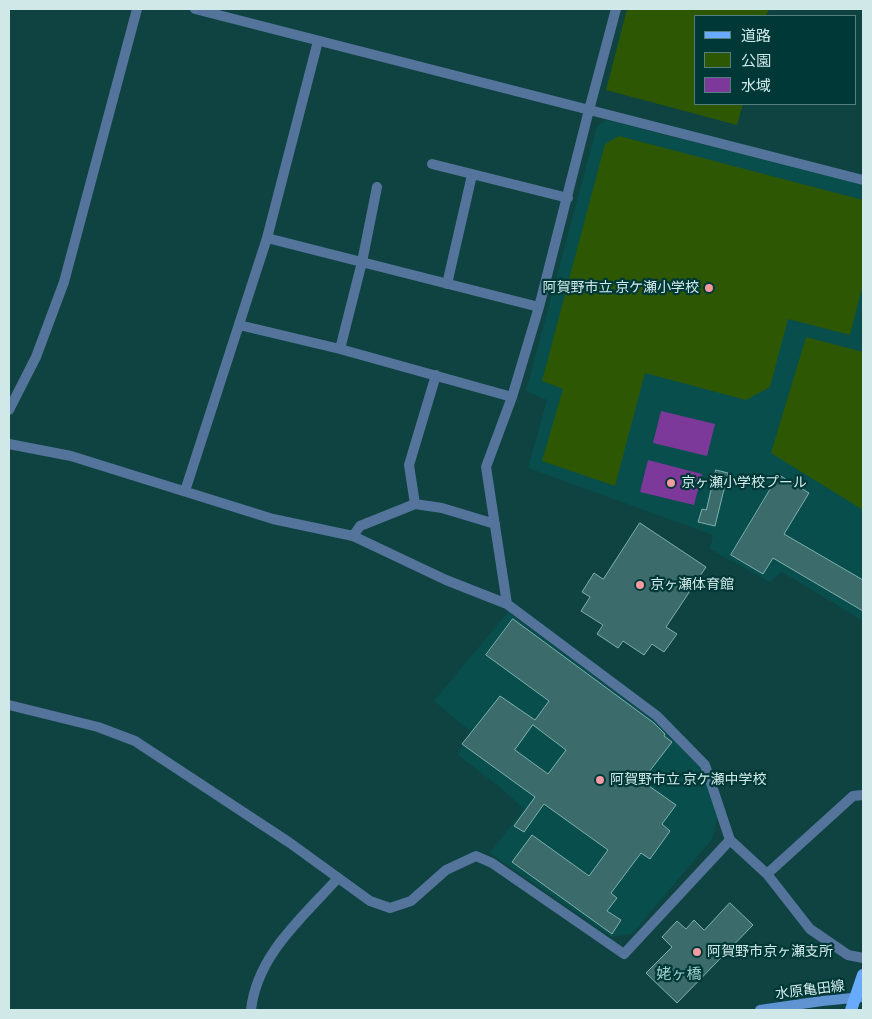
<!DOCTYPE html>
<html>
<head>
<meta charset="utf-8">
<style>
  body { margin:0 }
  #map { position:relative; width:872px; height:1019px; overflow:hidden; background:#0f4342; font-family:"Crimson Pro","Noto Sans JP",serif }
  canvas { display:block }
  .frame { position:absolute; inset:0; border:10px solid #d0e9e8; pointer-events:none }
  .legend { position:absolute; left:694px; top:15px; width:162px; height:90px; box-sizing:border-box; background:#003838; border:1px solid #537f7e; margin:0; padding:6px 9px; list-style:none; font-size:15px; color:#d0e9e8 }
  .legend li { display:flex; align-items:center; gap:10px; height:25px }
  .legend b { width:25px; border:1px solid #537f7e }
</style>
</head>
<body>
<div id="map">
<canvas width="872" height="1019"></canvas>
<div class="frame"></div>
<ul class="legend">
<li><b style="height:6px;background:#68abfc"></b>道路</li>
<li><b style="height:14px;background:#2e5704"></b>公園</li>
<li><b style="height:14px;background:#7d399a"></b>水域</li>
</ul>
</div>
<script>
const context = document.querySelector('canvas').getContext('2d');
context.lineJoin = 'round';
function paint(path, color) { context.fillStyle = color; context.fill(path, 'evenodd'); }
function stroke(path, color, width, dash) { context.strokeStyle = color; context.lineWidth = width; context.lineCap = dash ? 'butt' : 'round'; context.setLineDash(dash || []); context.stroke(path); }
function label(font, color, halo, rows, align = 'center') {
  context.font = font + ' "Crimson Pro","Noto Sans JP",serif'; context.lineWidth = 4.5; context.setLineDash([]); context.textBaseline = 'middle'; context.strokeStyle = halo; context.fillStyle = color; for (const [text, x, y, turn = 0] of rows) {
    context.save(); context.translate(x, y); context.rotate((+turn || 0) * Math.PI / 180); context.textAlign = isNaN(turn) ? turn : align; if (halo) context.strokeText(text, 0, 0); context.fillText(text, 0, 0); context.restore();
  }
}
paint(new Path2D(`
  M 606,120 L 863,185 L 863,621 L 782,572 L 770,582 L 710,549 L 713,535 L 528,468 L 547,400 L 526,391 L 597,126 Z
  M 508,612 L 667,730 L 706,772 L 719,812 L 712,839 L 632,934 L 612,937 L 490,853 L 524,809 L 501,788 L 458,755 L 470,731 L 434,701 Z`), '#074e4d');
paint(new Path2D(`
  M 627,9 L 769,9 L 766,16 L 696,16 L 696,104 L 743,104 L 737,125 L 606,90 Z
  M 619,136 L 863,200 L 863,284 L 850,335 L 788,319 L 770,387 L 746,400 L 645,373 L 615,486 L 542,461 L 563,389 L 542,381 L 605,144 Z
  M 806,337 L 863,352 L 863,510 L 771,453 Z`), '#2e5704');
paint(new Path2D(`
  M 661,411 L 715,424 L 707,456 L 653,443 Z
  M 648,460 L 702,474 L 694,505 L 640,492 Z`), '#7d399a');
const building = new Path2D(`
  M 716,470 L 728,473 L 715,526 L 698,522 L 702,509 L 706,510 Z
  M 779,475 L 809,493 L 784,534 L 863,580 L 863,611 L 773,558 L 763,574 L 731,555 Z
  M 640,523 L 706,567 L 666,627 L 677,634 L 664,652 L 652,644 L 644,655 L 623,641 L 618,648 L 597,634 L 603,625 L 581,611 L 590,597 L 582,592 L 594,573 L 603,579 Z
  M 513,619 L 654,723 L 665,734 L 664,736 L 672,742 L 642,781 L 676,805 L 662,824 L 670,831 L 650,859 L 641,853 L 611,893 L 617,898 L 607,911 L 621,920 L 612,934 L 512,862 L 532,835 L 589,876 L 608,850 L 544,804 L 524,832 L 514,826 L 535,797 L 462,744 L 500,696 L 535,720 L 549,701 L 486,655 ZM 533,725 L 566,750 L 548,774 L 515,750 Z
  M 730,903 L 753,925 L 677,1003 L 646,973 L 672,947 L 662,937 L 677,921 L 686,929 L 694,920 L 704,930 Z`);
paint(building, '#3b6b6a');
stroke(building, '#7eb0af', 1);
stroke(new Path2D(`
  M 432,164 L 568,198
  M 267,238 L 539,307
  M 447,284 L 472,175
  M 239,325 L 340,349 L 512,397
  M 340,349 L 362,262 L 377,187
  M 9,410 L 36,357 L 64,282 L 137,9
  M 9,444 L 71,456 L 273,519 L 353,536 L 446,580 L 507,604 L 657,716 L 705,765 L 730,840 L 767,874 L 810,929 L 848,955 L 863,958
  M 185,491 L 267,238 L 318,41
  M 415,504 L 409,465 L 436,375
  M 353,536 L 360,526 L 415,504 L 442,508 L 495,524
  M 507,604 L 486,467 L 512,397 L 539,307 L 589,110
  M 9,705 L 98,727 L 135,741 L 290,843 L 370,901 L 390,908 L 411,901 L 446,870 L 476,856 L 492,863 L 624,954 L 730,840
  M 767,874 L 853,796 L 863,795`), '#54749b', 10);
stroke(new Path2D(`
  M 195,9 L 863,180
  M 589,110 L 616,9
  M 251,1010 C 257,955 302,918 338,878`), '#54749b', 10);
stroke(new Path2D(`
  M 760,1010 L 822,1001 L 863,997`), '#6093d2', 10);
stroke(new Path2D(`
  M 851,1010 L 863,975`), '#68abfc', 12);
for (const [x, y, r, color] of [
  [709,288,5,"#f49aa2"],
  [671,483,5,"#f49aa2"],
  [640,585,5,"#f49aa2"],
  [600,780,5,"#f49aa2"],
  [697,952,5,"#f49aa2"]
]) { const dot = new Path2D(); dot.arc(x, y, r, 0, 2 * Math.PI); context.fillStyle = color; context.fill(dot); stroke(dot, '#003838', 2); }
label('14px', '#d0e9e8', '#003838', [
  ["阿賀野市立 京ケ瀬小学校",699,288,"right"],
  ["京ヶ瀬小学校プール",681,483],
  ["京ヶ瀬体育館",650,585],
  ["阿賀野市立 京ケ瀬中学校",610,780],
  ["阿賀野市京ヶ瀬支所",707,952]
], 'left');
label('14px', '#d0e9e8', '#003838', [
  ["水原亀田線",810,990,-7]
]);
label('15px', '#9bcecc', '#003838', [
  ["姥ヶ橋",679,974]
]);
</script>
</body>
</html>
